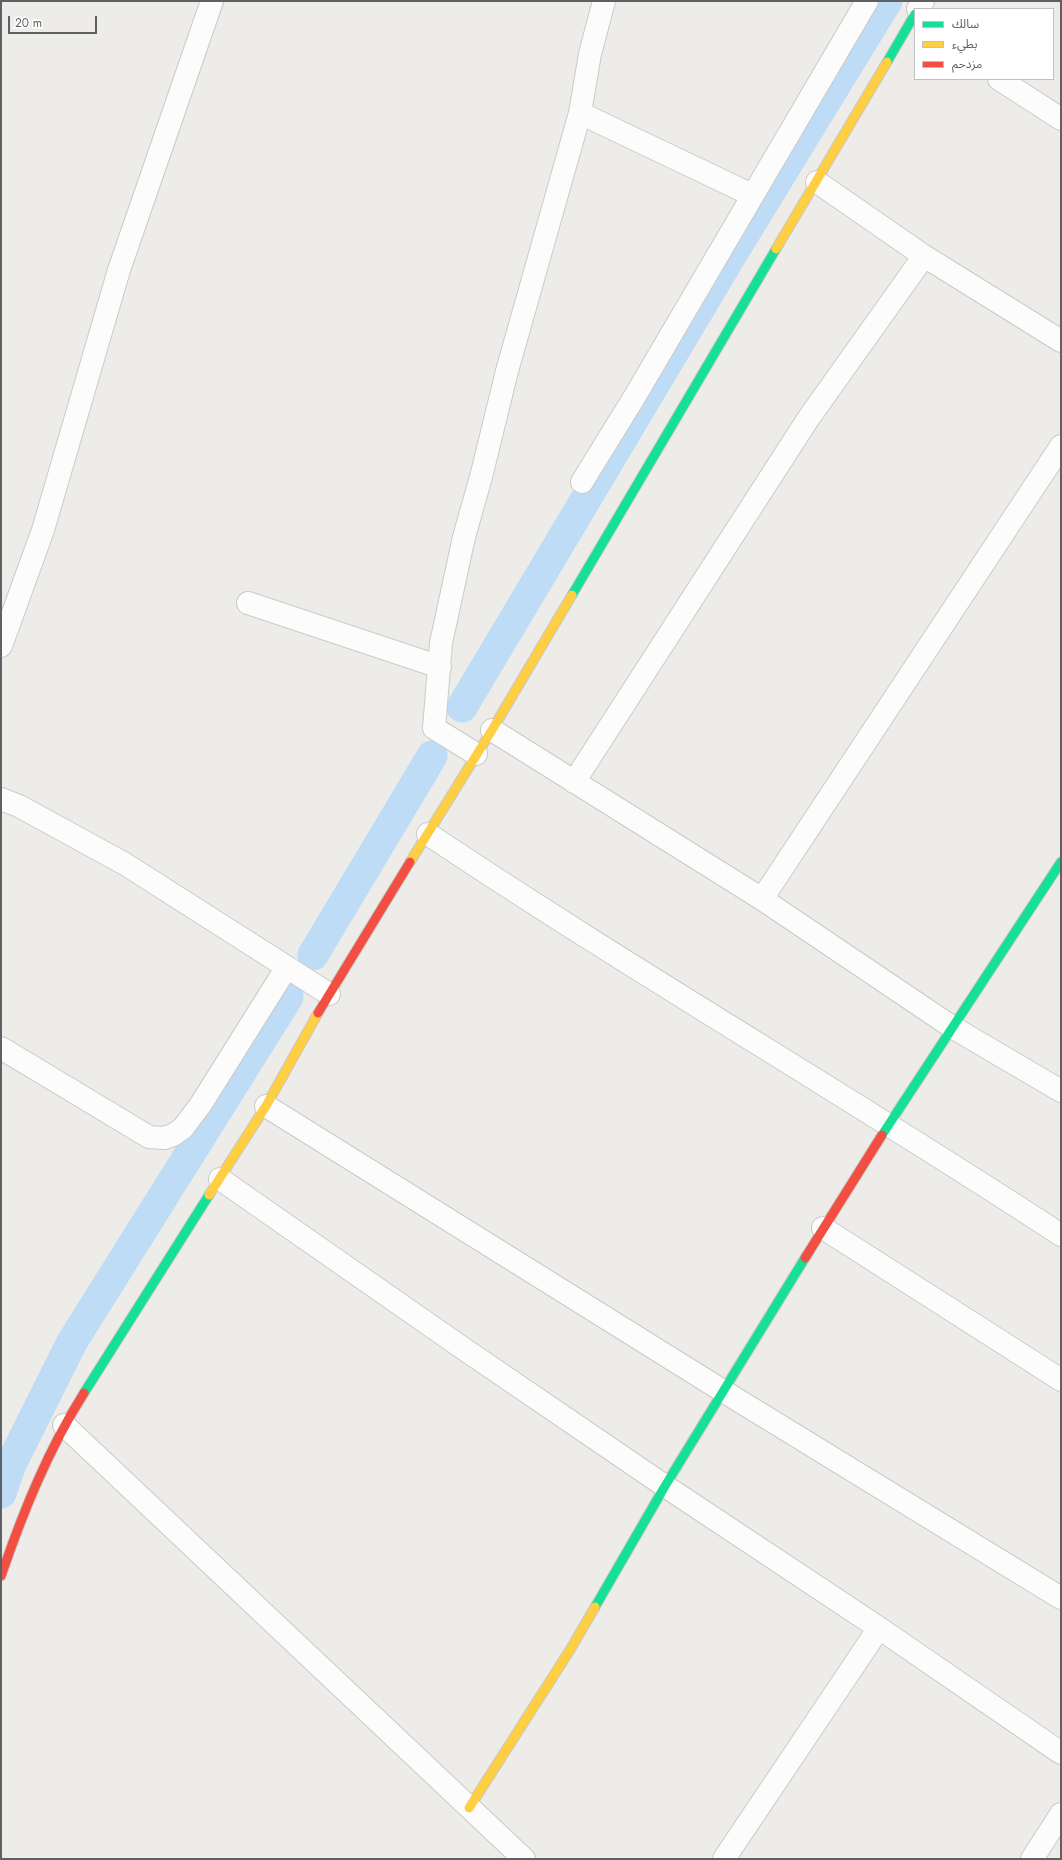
<!DOCTYPE html>
<html>
<head>
<meta charset="utf-8">
<style>
  body { margin:0 }
  #map { position:relative; width:1062px; height:1860px; overflow:hidden; background:#edece8; font-family:Jost,"Noto Sans Arabic",sans-serif }
  canvas { display:block }
  .frame { position:absolute; inset:0; border:2px solid #5d6165; pointer-events:none }
  .legend { position:absolute; left:914px; top:8px; width:140px; height:72px; box-sizing:border-box; background:#fff; border:1px solid #bec0c1; margin:0; padding:5px 7px; list-style:none; font-size:12px; color:#5d6165 }
  .legend li { display:flex; align-items:center; gap:8px; height:20px }
  .legend b { width:20px; border:1px solid #bec0c1 }
  .scale { position:absolute; left:8px; top:16px; width:89px; height:18px; box-sizing:border-box; border:2px solid #5d6165; border-top:0; padding-left:5px; font-size:12px; line-height:14px; white-space:nowrap; color:#5d6165; -webkit-text-stroke:3px #fff; paint-order:stroke }
</style>
</head>
<body>
<div id="map">
<canvas width="1062" height="1860"></canvas>
<div class="frame"></div>
<ul class="legend">
<li><b style="height:5px;background:#16e098"></b>سالك</li>
<li><b style="height:5px;background:#ffcf43"></b>بطيء</li>
<li><b style="height:5px;background:#f24e42"></b>مزدحم</li>
</ul>
<div class="scale">20 m</div>
</div>
<script>
const context = document.querySelector('canvas').getContext('2d');
context.lineJoin = 'round';
function stroke(path, color, width, dash) { context.strokeStyle = color; context.lineWidth = width; context.lineCap = dash ? 'butt' : 'round'; context.setLineDash(dash || []); context.stroke(path); }
stroke(new Path2D(`
  M 462,707 L 732,254 L 887,1
  M 313,955 L 432,756
  M 1,1493 L 11,1464 L 72,1342 L 288,997`), '#bedcf5', 31);
const street = new Path2D(`
  M 918,9 L 923,1
  M 999,79 L 1061,119
  M 580,113 L 752,195
  M 817,182 L 924,256 L 1061,341
  M 582,482 L 635,396 L 867,1
  M 248,603 L 440,667
  M 1,646 L 43,530 L 119,270 L 212,1
  M 492,730 L 762,899 L 952,1027 L 1061,1091
  M 476,754 L 434,728 L 441,643 L 464,537 L 481,477 L 507,371 L 580,113 L 590,54 L 604,1
  M 574,782 L 808,419 L 924,256
  M 1,799 L 19,806 L 125,864 L 329,994
  M 428,834 C 636,973 852,1098 1061,1235
  M 762,899 L 1061,446
  M 1,1048 L 149,1137 L 164,1138 L 173,1135 L 183,1128 L 201,1104 L 287,967
  M 266,1106 L 723,1391 L 1061,1598
  M 220,1179 L 464,1349 L 665,1486 L 879,1628 L 1061,1753
  M 823,1228 L 1061,1380
  M 64,1425 L 524,1859
  M 724,1859 L 879,1628
  M 1032,1859 L 1061,1814`);
const fast = new Path2D(`
  M 887,62 L 915,14
  M 572,595 L 776,249
  M 882,1135 L 1061,862
  M 84,1393 L 209,1195
  M 595,1607 L 665,1486 L 805,1258`);
const slow = new Path2D(`
  M 776,249 L 887,62
  M 410,862 L 492,730 L 572,595
  M 209,1195 L 266,1106 L 318,1013
  M 469,1808 L 570,1650 L 595,1607`);
const jam = new Path2D(`
  M 318,1013 L 410,862
  M 805,1258 L 882,1135
  M 1,1576 C 23,1512 48,1450 84,1393`);
stroke(street, '#c9caca', 24);
stroke(fast, '#c8c8c8', 11);
stroke(slow, '#c8c8c8', 11);
stroke(jam, '#c8c8c8', 11);
stroke(street, '#fcfcfc', 22);
stroke(fast, '#16e098', 9);
stroke(slow, '#ffcf43', 9);
stroke(jam, '#f24e42', 9);
</script>
</body>
</html>
